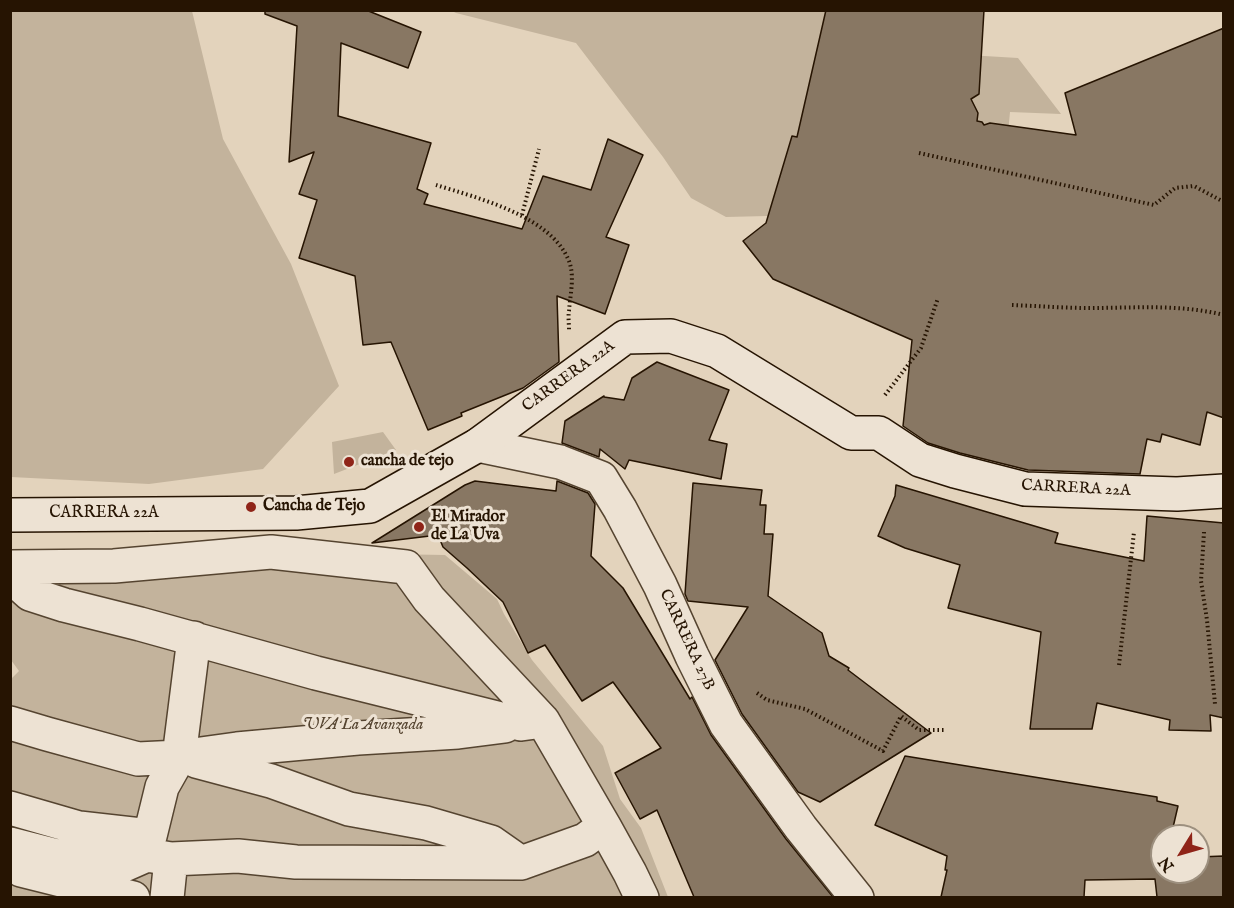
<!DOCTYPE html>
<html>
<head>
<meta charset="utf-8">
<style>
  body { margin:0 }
  #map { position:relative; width:1234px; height:908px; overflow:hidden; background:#e3d3bc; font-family:"IM FELL English",serif }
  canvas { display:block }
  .frame { position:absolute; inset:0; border:12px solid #261402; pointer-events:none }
  .north { position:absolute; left:1150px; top:824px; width:60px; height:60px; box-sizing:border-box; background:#ede2d3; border:2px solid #9d907f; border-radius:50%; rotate:233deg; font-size:16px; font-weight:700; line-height:24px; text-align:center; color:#261402 }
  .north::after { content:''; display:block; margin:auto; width:21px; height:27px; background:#8f2418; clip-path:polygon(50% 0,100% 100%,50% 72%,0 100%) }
</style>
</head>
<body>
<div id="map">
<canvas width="1234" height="908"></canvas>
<div class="frame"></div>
<div class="north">N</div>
</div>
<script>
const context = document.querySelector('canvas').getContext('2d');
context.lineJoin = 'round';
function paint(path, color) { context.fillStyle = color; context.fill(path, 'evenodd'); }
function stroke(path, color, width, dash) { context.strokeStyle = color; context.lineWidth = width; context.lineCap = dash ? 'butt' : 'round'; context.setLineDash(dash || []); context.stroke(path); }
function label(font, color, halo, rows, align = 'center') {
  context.font = font + ' "IM FELL English",serif'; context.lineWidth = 6; context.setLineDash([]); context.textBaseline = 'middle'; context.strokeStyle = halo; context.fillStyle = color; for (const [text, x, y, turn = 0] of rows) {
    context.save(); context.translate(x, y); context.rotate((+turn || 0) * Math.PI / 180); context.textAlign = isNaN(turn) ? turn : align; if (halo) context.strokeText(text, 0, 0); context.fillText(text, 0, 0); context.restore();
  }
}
paint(new Path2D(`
  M 11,10 L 192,11 L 223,139 L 291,264 L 339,386 L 263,469 L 149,484 L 11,477 Z
  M 452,11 L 935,11 L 934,53 L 1018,58 L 1061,114 L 1010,112 L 1004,175 L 815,221 L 767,216 L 726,217 L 691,198 L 663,157 L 576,43 L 456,13 Z
  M 383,432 L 396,450 L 334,474 L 332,442 Z
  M 386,554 L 445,555 L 497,599 L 504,614 L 532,660 L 603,746 L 620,799 L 641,828 L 668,897 L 11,897 L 10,680 L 19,671 L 11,660 L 11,565 Z`), '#c3b39c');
const building = new Path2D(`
  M 265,10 L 366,10 L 421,32 L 408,68 L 341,43 L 338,116 L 431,143 L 417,189 L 428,194 L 424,204 L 522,229 L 543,176 L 591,190 L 608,139 L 643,155 L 606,237 L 629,245 L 605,314 L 557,296 L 559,362 L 523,388 L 461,413 L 462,416 L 428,430 L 391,342 L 363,345 L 355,276 L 299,258 L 317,200 L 299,194 L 314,152 L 289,162 L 297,26 L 265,14 Z
  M 826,10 L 984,10 L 979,94 L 971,99 L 978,113 L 977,121 L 982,122 L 984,125 L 990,123 L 1076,135 L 1065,93 L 1224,28 L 1224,418 L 1207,412 L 1200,445 L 1162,434 L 1160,442 L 1147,439 L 1140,474 L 1028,470 L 960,453 L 928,443 L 903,426 L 912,340 L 773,279 L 743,241 L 766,223 L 792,136 L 797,137 Z
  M 657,362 L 729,390 L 709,440 L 727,444 L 721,479 L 629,460 L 625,469 L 600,449 L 599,457 L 562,443 L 565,421 L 604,396 L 604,397 L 624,400 L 632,378 Z
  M 475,481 L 556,491 L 557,481 L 588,493 L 595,504 L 591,556 L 623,588 L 690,699 L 692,697 L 711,735 L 786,839 L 833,897 L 694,897 L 657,810 L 640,819 L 615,773 L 661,748 L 613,682 L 582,701 L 545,645 L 528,653 L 503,602 L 467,568 L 443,547 L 438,535 L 372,543 L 465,485 Z
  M 693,483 L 762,490 L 760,505 L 766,505 L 764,534 L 773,534 L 768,596 L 822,633 L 829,656 L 849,668 L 848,670 L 931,733 L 820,802 L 798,792 L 742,714 L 715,660 L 748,607 L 688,601 L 685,594 Z
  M 896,485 L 1058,533 L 1055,543 L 1144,561 L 1147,516 L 1224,523 L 1224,718 L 1210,715 L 1211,731 L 1169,730 L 1170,720 L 1097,703 L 1092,729 L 1030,729 L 1041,632 L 948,608 L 960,565 L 905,548 L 878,536 L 895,496 Z
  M 905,756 L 1157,797 L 1157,801 L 1178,806 L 1171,836 L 1162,836 L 1162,872 L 1198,872 L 1198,857 L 1224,856 L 1224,897 L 1157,897 L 1155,879 L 1085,880 L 1084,897 L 941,897 L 947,870 L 945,870 L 947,856 L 875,825 Z`);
paint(building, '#887763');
stroke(building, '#261402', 1.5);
const street = new Path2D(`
  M 478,445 L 560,462 L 601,478 L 620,509 L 660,585 L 692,656 L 726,724 L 801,828 L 857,898
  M 10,567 L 114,566 L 271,552 L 406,567 L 429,599 L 543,721
  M 10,576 L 30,594 L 64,605 L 140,624 L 316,673 L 521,724 L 543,721 L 604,826 L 585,840 L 521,863 L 296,862 L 238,856 L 171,859 L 167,898
  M 10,723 L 47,734 L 138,759 L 179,757 L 237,749 L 358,738 L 458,732 L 505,726
  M 196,761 L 271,781 L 349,809 L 426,823 L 491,842 L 521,863
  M 10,808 L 79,828 L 150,836 L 162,787 L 179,757 L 194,638
  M 604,826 L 630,873 L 642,898
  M 10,844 L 53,855 L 122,866 L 147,855 L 171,859
  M 21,870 L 133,898`);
const secondary = new Path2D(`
  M 10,515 L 296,513 L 370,506 L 478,445 L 625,337 L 671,336 L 717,351 L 851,433 L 879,433 L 920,460 L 955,471 L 1025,489 L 1177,494 L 1224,491`);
stroke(street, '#554430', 36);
stroke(secondary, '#261402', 36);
stroke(new Path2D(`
  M 919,153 L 1154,205 L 1175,188 L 1194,186 L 1224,202
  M 436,185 C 478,198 551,216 569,261 C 575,277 570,295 569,311 C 568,317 569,324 569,330
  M 522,215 L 539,149
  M 1012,305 C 1038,306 1064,308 1090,308 C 1135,308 1180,304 1224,315
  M 885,395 L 921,348 L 938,298
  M 1204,532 L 1201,581 L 1207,620 L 1215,704
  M 1119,665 L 1134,532
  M 757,693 L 767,700 L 805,709 L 883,751 L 901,716 L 919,730 L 945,730`), '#261402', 4, [1.5, 3]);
stroke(street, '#ede2d3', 33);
stroke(secondary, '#ede2d3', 33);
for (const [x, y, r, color] of [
  [349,462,6,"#8f2418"],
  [251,507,6,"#8f2418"],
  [419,527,6,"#8f2418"]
]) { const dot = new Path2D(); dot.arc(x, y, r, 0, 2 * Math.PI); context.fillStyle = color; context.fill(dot); stroke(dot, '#ede2d3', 2); }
label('16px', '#261402', '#ede2d3', [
  ["CARRERA 22A",569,377,-36],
  ["CARRERA 22A",1076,489,3],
  ["CARRERA 22A",104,514],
  ["CARRERA 27B",686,640,65]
]);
label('bold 16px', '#261402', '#ede2d3', [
  ["cancha de tejo",361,462],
  ["Cancha de Tejo",263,507],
  ["El Mirador",431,518],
  ["de La Uva",431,536]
], 'left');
label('italic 16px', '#554430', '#ede2d3', [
  ["UVA La Avanzada",363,726]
]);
</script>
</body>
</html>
